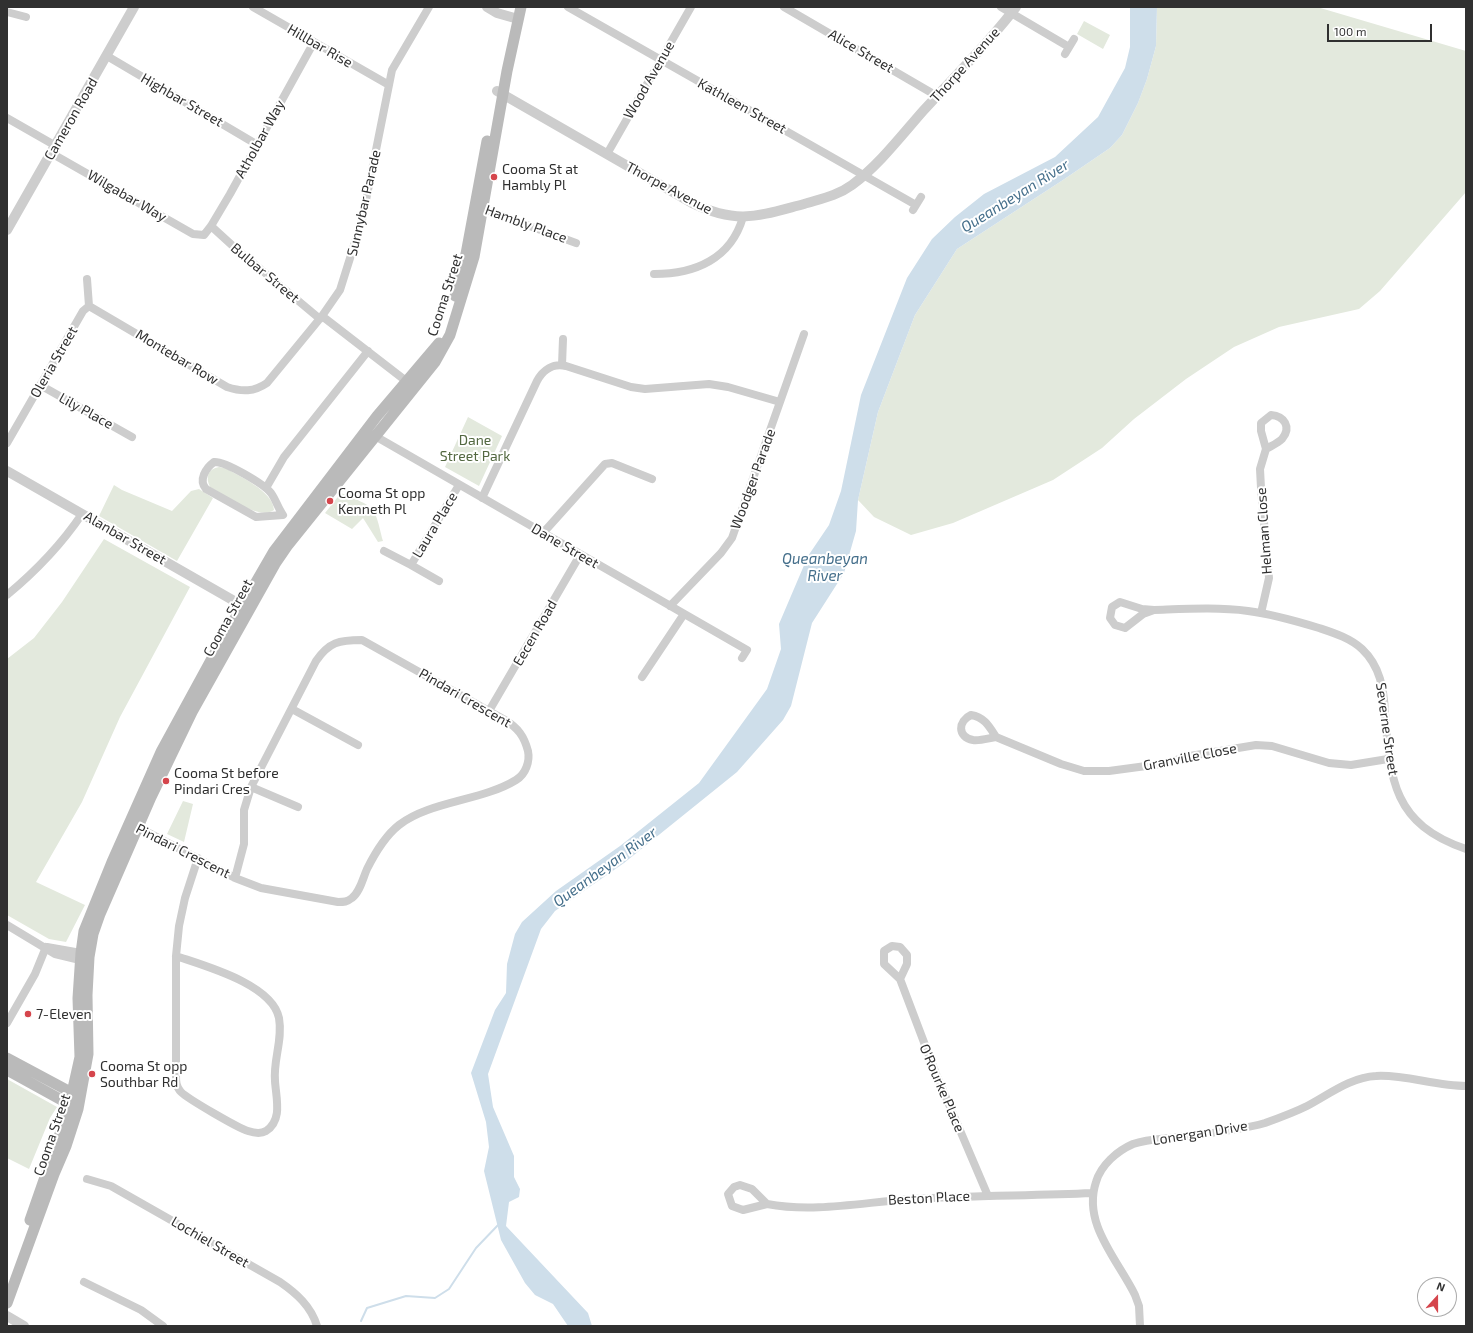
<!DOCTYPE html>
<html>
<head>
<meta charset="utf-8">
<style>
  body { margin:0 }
  #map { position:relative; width:1473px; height:1333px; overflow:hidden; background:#fff; font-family:"Exo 2",sans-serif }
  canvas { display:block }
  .frame { position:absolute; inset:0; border:8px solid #303030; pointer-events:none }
  .north { position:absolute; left:1417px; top:1277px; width:40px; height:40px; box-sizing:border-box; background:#fff; border:1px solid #acacac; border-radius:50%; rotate:21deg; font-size:11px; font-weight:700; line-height:16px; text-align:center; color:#303030 }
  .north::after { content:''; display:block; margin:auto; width:14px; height:18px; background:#d5454c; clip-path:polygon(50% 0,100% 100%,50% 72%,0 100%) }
  .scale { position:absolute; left:1327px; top:24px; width:105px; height:18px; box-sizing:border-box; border:2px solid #303030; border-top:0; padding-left:5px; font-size:12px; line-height:14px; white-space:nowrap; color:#303030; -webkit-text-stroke:3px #fff; paint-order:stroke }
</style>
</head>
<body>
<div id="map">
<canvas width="1473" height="1333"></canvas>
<div class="frame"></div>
<div class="north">N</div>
<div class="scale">100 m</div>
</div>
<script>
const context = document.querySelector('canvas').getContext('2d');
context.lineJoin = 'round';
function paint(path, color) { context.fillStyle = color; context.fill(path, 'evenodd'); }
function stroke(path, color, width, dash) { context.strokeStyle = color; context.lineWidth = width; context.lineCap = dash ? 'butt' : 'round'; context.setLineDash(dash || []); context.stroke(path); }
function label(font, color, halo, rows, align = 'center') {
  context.font = font + ' "Exo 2",sans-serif'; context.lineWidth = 4; context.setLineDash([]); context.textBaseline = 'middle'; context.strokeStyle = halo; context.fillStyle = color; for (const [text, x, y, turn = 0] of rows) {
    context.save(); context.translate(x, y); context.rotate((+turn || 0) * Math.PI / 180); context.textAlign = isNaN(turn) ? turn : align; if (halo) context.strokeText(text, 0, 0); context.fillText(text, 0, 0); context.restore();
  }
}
paint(new Path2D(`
  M 1157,7 L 1317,7 L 1466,51 L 1466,192 L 1380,291 L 1359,309 L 1279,327 L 1234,347 L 1186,379 L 1134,419 L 1102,448 L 1053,480 L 953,523 L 911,535 L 874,517 L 858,500 L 878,412 L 915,315 L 957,249 L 1063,180 L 1110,148 L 1122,135 L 1138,103 L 1147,79 L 1156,46 Z
  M 1084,21 L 1110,35 L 1103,49 L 1077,34 Z
  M 468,417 L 502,436 L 479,486 L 445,467 Z
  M 219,467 L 225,468 C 239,476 273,491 274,510 C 258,521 225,495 210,487 C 205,477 208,469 219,467 Z
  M 114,485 L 122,490 L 172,511 L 191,491 L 199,489 L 213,498 L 177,561 L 99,516 Z
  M 341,493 C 376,508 374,504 383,541 L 378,542 L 363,518 L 352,529 L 325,513 Z
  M 104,539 L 190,587 L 120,717 L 82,802 L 36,882 L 85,905 L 66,942 L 49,939 L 7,915 L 7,659 L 34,638 L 62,602 Z
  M 183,801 L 193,804 L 184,842 L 167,834 Z
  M 7,1079 L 57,1107 L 50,1118 L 29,1169 L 7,1158 Z`), '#e3e9dd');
paint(new Path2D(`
  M 1130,7 L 1157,7 L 1156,46 L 1147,79 L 1138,103 L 1122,135 L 1110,148 L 1063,180 L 957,249 L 915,315 L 878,412 L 858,500 L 856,531 L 844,573 L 812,623 L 791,706 L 783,720 L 737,772 L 624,863 L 555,911 L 541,929 L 488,1074 L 493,1107 L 514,1156 L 514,1177 L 520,1189 L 519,1197 L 509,1202 L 506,1226 L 588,1313 L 592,1326 L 568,1326 L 553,1304 L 535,1295 L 525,1283 L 501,1240 L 484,1171 L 489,1147 L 486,1122 L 471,1073 L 495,1010 L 506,993 L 507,964 L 515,934 L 522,922 L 556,891 L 620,846 L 699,783 L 767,689 L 781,649 L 779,624 L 808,556 L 829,525 L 841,491 L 861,395 L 907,278 L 932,239 L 955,217 L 984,194 L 1055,157 L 1098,117 L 1125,68 L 1130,47 Z`), '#cedeea');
stroke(new Path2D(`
  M 361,1321 L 367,1308 L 406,1296 L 435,1298 L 449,1289 L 476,1248 L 500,1223`), '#cedeea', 2);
stroke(new Path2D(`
  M 253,7 L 389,85
  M 568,7 L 916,205
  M 784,7 L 937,96
  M 1001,7 L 1069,47
  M 7,12 L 26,17
  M 1065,54 L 1074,39
  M 107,56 L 256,144
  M 7,118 L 56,146
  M 51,153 L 193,234 L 204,235 L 211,226 L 230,194 L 314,42
  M 607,154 L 691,7
  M 478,207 L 576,243
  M 913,210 L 921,197
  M 211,226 L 234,247 L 320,319
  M 654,274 C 695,274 731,259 743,217
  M 89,306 L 227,387 C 242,392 254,392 267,383 L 322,316 L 340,290 L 362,220 L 392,70 L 429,7
  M 322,316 L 410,384
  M 562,365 L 563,339
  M 40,385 L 132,437
  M 1271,415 C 1284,416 1292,427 1282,439 C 1278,443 1271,446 1266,449 L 1261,431 L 1261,423 Z
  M 375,436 L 747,650 L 742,658
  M 7,443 L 83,311 L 89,306 L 87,279
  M 214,462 C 225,461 264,484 271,493 C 276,500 278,508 283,515 L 256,517 L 206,489 C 198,480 206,468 214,462 Z
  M 266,488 L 284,457 L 368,351
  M 482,498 L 537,381 C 543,370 553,363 566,366 L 631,387 L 645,389 L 709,384 L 728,387 L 780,402
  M 543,533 L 605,464 L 612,463 L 652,479
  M 384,551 L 411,565
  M 439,581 L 411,565 L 459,485
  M 7,595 C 36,571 61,545 82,514
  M 670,606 L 721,553 L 732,538 L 804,334
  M 1154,610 L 1143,614 L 1125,628 L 1115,625 L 1110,618 L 1112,607 L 1120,602 L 1142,609 L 1154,610 C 1185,609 1218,607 1248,611 C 1272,614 1296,621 1319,628 C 1334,633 1350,638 1362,649 C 1380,666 1384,689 1385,713 C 1390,780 1393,824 1466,849
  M 1261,613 L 1269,578 L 1261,488 L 1260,469 L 1266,449
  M 642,677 L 684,614
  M 292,709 L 358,745
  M 489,711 L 580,555
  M 971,715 C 984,717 989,726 996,737 C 989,738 980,741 973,740 C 957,737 958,721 971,715 Z
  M 996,737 L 1061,764 L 1084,771 L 1109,771 L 1161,764 L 1190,756 L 1256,745 L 1272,746 L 1329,763 L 1351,765 L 1388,759
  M 251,787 L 298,807
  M 134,825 L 235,878 L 261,888 L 338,902 C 344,902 347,902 352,898 C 360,892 363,878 367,869 C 375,853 385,836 399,825 C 430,801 482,801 516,780 C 526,774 530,761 528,751 C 524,736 518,728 505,720 L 362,640 C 339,640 329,642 316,661 L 251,787 L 244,810 L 244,844 L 235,878
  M 7,925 L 55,954 L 80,960
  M 47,947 L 81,953
  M 176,956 C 205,966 272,984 279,1018 C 283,1040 273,1060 275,1081 C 276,1098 283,1120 266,1131 C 261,1134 254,1133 248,1131 C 238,1128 188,1099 181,1092 C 176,1087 176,1081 176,1075 L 176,956 L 179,926 L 185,898 L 198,858
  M 900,979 L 907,964 L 907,955 L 900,947 L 892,946 L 884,951 L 884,964 L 900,979 L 936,1074 L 988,1196
  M 7,1023 L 35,974 L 46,947
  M 87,1179 L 111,1186 L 280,1282 C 296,1293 311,1306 317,1326
  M 740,1185 L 752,1189 L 767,1204 L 743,1210 L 732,1206 L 728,1194 L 734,1187 Z
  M 767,1204 C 815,1213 864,1202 913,1199 C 973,1195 1033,1196 1092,1193
  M 84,1282 L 141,1310 L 163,1326
  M 1140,1326 L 1139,1306 L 1135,1295 C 1118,1260 1082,1224 1096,1182 C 1101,1165 1117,1151 1133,1144 C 1144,1140 1158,1139 1169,1138 C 1200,1134 1234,1132 1265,1123 C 1279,1118 1293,1113 1307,1106 C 1328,1095 1351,1077 1376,1076 C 1403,1074 1436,1086 1466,1086`), '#cdcdcd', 8);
stroke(new Path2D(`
  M 487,7 L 497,13 L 518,19
  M 497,91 L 692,203 C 738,225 758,216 804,204 C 820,199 837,196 852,185 C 879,165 901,136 923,111 C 954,77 988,44 1016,7
  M 7,230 L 134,7
  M 7,471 L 243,606
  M 7,1316 L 24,1326`), '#cdcdcd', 10);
stroke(new Path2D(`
  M 455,296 L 466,254 L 487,141
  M 7,1058 L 78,1096
  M 7,1070 L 76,1108
  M 30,1220 L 68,1111 L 80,1057 L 78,998 L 81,953 L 84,931 L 112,862 L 161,752 L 215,653 L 274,551 L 377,416 L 439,343
  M 7,1303 L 54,1174 L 66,1146 L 78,1109 L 88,1054 L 87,995 L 89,957 L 93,934 L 100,914 L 151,797 L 192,712 L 275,564 L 288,545 L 435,362 L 450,335 L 474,257 L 507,71 L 521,7`), '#bababa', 11);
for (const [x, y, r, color] of [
  [494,177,4,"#d5454c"],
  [330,501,4,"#d5454c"],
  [166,781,4,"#d5454c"],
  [28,1014,4,"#d5454c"],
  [92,1074,4,"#d5454c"]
]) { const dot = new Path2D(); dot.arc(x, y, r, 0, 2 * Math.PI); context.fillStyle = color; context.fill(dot); stroke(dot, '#fff', 1.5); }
label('14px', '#303030', '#fff', [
  ["Hillbar Rise",320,46,30],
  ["Alice Street",861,51,30],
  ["Thorpe Avenue",965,65,-48],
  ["Wood Avenue",649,80,-60],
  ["Highbar Street",182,100,30],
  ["Kathleen Street",742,106,29],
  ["Cameron Road",71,119,-60],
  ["Atholbar Way",260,139,-61],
  ["Thorpe Avenue",669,188,28],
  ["Wilgabar Way",127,196,30],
  ["Sunnybar Parade",364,203,-77],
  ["Hambly Place",526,224,20],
  ["Bulbar Street",265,273,40],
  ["Cooma Street",445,295,-72],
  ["Montebar Row",177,357,31],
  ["Oleria Street",54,362,-60],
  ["Lily Place",86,411,29],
  ["Woodger Parade",753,479,-70],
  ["Laura Place",435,525,-59],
  ["Helman Close",1264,531,-94],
  ["Alanbar Street",125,538,30],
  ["Dane Street",565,546,30],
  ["Cooma Street",228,618,-61],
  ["Eecen Road",535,633,-60],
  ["Pindari Crescent",465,698,30],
  ["Severne Street",1387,729,82],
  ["Granville Close",1190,757,-11],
  ["Pindari Crescent",183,851,27],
  ["O'Rourke Place",942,1088,67],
  ["Lonergan Drive",1200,1133,-9],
  ["Cooma Street",52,1135,-71],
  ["Beston Place",929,1198,-3],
  ["Lochiel Street",210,1242,30]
]);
label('14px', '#303030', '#fff', [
  ["Cooma St at",502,169],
  ["Hambly Pl",502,185],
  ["Cooma St opp",338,493],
  ["Kenneth Pl",338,509],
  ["Cooma St before",174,773],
  ["Pindari Cres",174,789],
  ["7-Eleven",36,1014],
  ["Cooma St opp",100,1066],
  ["Southbar Rd",100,1082]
], 'left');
label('14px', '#536841', '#fff', [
  ["Dane",475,440],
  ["Street Park",475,456]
]);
label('italic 15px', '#456f8b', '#fff', [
  ["Queanbeyan River",1015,196,-32],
  ["Queanbeyan",825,559],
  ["River",825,576],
  ["Queanbeyan River",605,867,-36]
]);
</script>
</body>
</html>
